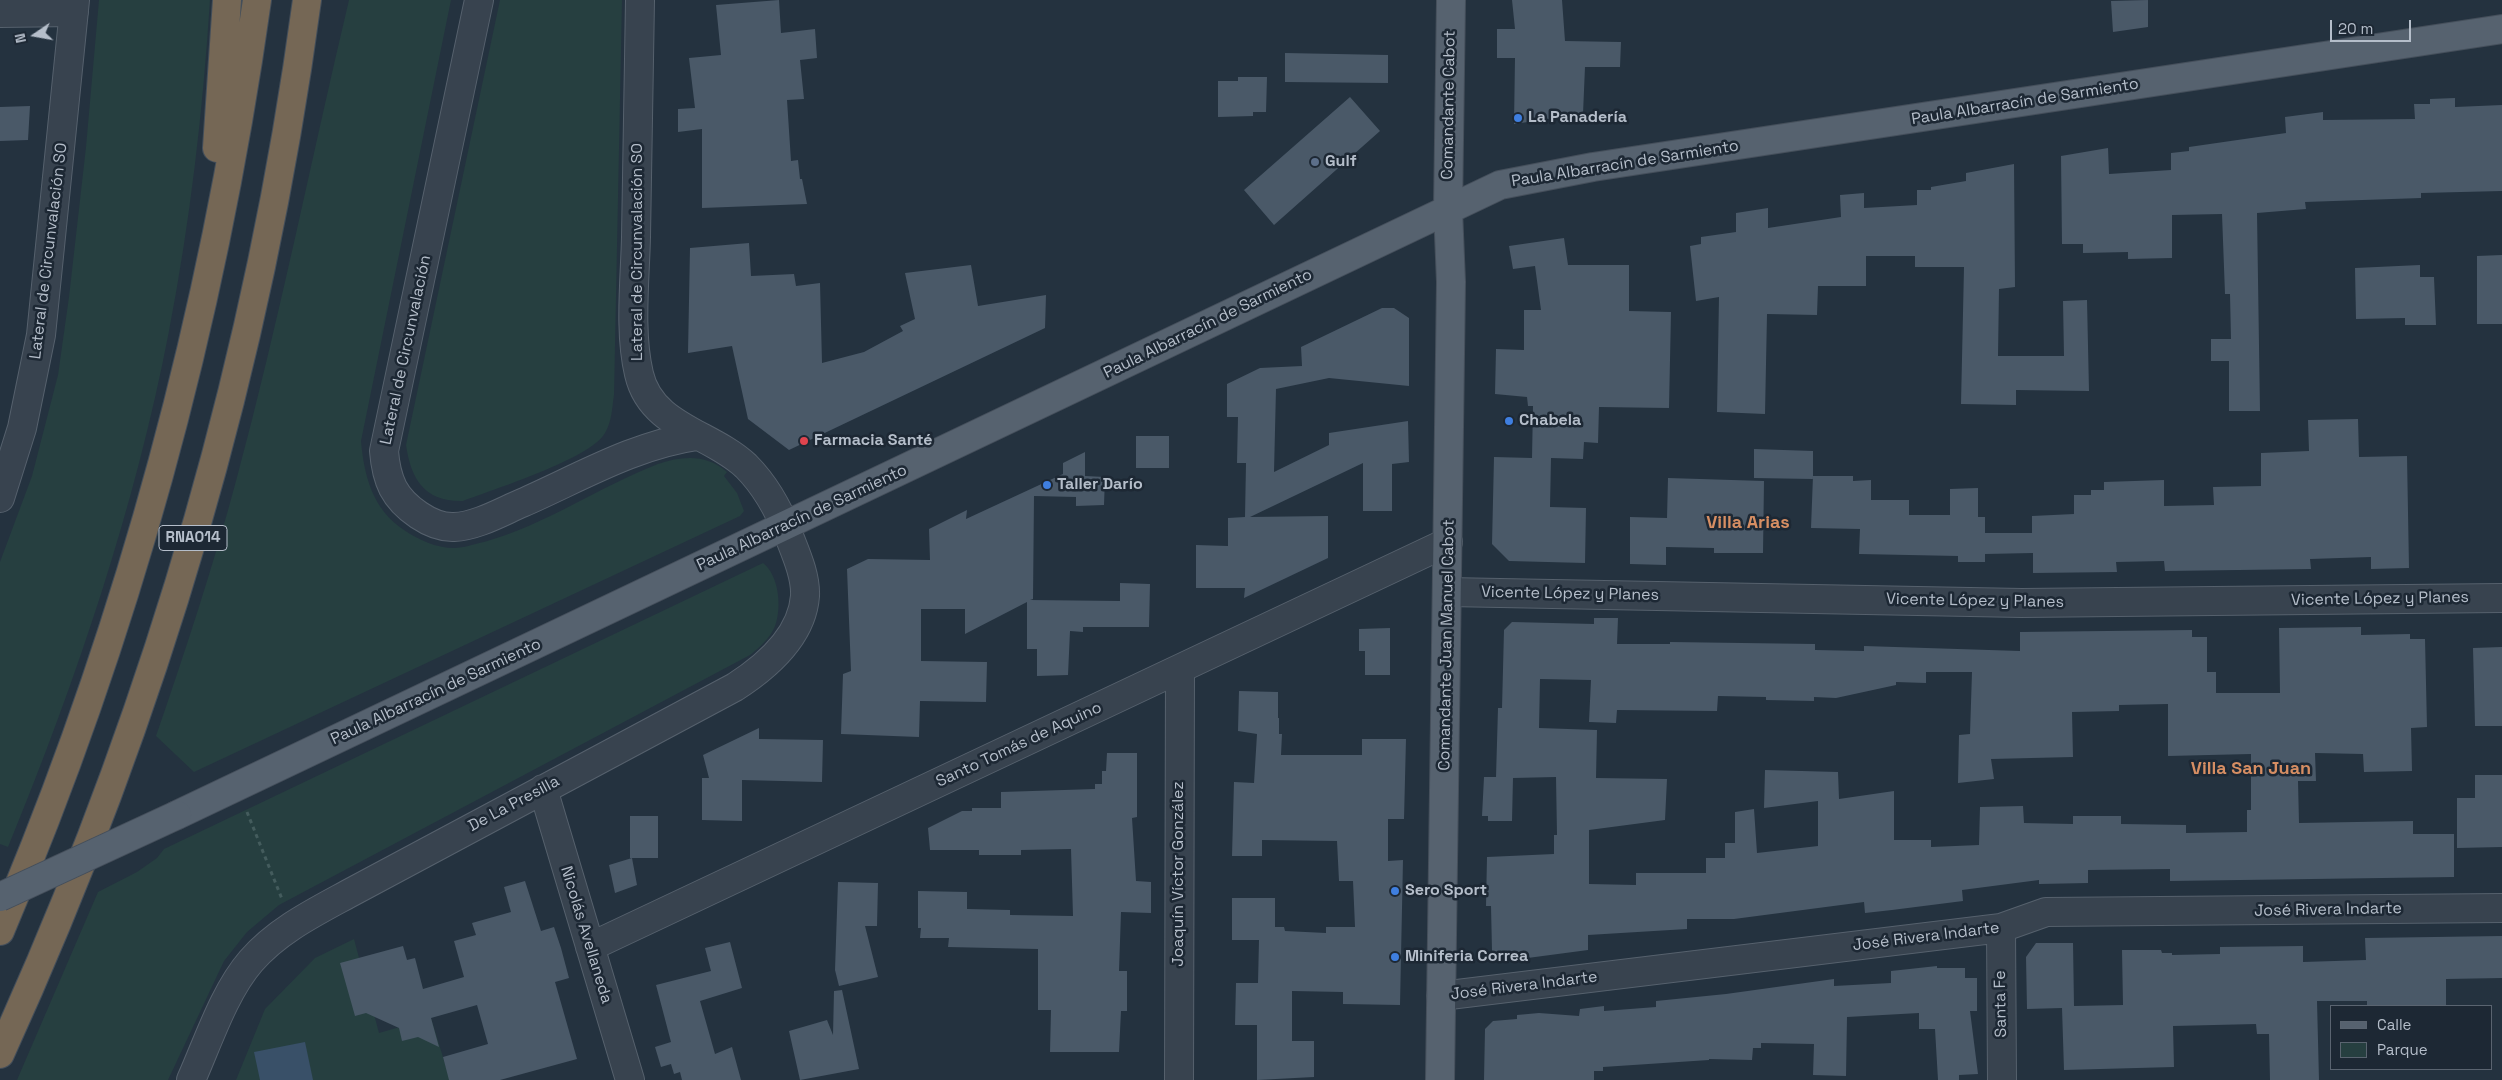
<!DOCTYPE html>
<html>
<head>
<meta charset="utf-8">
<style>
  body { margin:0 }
  #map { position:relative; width:2502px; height:1080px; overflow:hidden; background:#24323f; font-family:"Space Grotesk",sans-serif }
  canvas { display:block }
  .legend { position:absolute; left:2330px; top:1005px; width:162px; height:65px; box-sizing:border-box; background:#1d2834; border:1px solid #5a6470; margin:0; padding:6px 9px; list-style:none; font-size:15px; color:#b5beca }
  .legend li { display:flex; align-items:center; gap:10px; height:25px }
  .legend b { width:25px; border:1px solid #5a6470 }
  .north { position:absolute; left:10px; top:10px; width:50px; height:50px; -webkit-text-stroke:4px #1d2834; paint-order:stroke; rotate:258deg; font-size:14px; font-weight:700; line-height:20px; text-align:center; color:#b5beca }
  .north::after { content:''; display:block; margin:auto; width:18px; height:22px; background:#b5beca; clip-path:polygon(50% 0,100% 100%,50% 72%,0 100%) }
  .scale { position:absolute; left:2330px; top:20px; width:81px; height:22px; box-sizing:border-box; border:2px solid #b5beca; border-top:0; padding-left:6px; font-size:15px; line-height:18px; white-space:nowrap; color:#b5beca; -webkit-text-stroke:4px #1d2834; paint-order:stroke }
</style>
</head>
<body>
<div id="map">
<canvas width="2502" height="1080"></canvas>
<ul class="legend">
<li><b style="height:6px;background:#56626f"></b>Calle</li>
<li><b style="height:14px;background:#263f40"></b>Parque</li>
</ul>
<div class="north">N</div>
<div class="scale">20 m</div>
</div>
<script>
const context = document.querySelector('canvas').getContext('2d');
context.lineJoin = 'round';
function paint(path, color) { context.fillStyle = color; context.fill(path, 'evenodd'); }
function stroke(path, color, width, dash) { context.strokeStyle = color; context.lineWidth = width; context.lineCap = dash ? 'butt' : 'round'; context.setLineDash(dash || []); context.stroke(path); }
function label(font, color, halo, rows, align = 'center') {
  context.font = font + ' "Space Grotesk",sans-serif'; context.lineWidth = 5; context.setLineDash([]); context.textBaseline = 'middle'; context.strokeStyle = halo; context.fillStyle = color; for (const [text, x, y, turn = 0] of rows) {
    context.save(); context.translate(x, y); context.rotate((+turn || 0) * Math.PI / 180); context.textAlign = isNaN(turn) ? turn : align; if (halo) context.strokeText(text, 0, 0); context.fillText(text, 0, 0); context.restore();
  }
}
paint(new Path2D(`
  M 99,0 L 210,0 C 203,111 190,222 169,331 C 135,508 76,681 8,847 L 0,844 L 0,562 L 32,476 L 58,375 L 69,297 L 86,147 Z
  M 349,0 L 451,0 L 361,441 C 364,476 373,510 404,530 C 419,540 436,548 454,548 C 464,548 474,544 484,542 C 545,525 599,487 658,464 C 683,456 706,454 727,472 L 724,476 L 737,493 L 744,511 L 740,516 L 194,772 L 156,736 C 185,652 213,567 236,481 C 279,322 311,160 349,0 Z
  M 500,0 L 622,0 L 614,395 C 612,408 612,421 605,433 C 590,459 494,489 463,501 C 425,502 411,480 406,445 Z
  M 763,563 C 779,575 782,608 775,626 C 771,637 759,648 750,655 L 279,905 L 247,932 L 224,961 L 168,1080 L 17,1080 L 98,892 L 137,872 L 157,858 L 164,849 Z
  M 354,939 L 379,1033 L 431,1018 L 446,1067 L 488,1056 L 494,1080 L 236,1080 L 265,1009 L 315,958 Z`), '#263f40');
paint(new Path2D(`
  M 305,1042 L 313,1080 L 260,1080 L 254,1052 Z`), '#395068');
paint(new Path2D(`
  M 779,0 L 781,33 L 815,29 L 817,58 L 800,60 L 804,99 L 787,100 L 791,161 L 798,160 L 800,179 L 802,179 L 807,204 L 702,208 L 702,129 L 678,132 L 678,109 L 695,108 L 689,58 L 721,55 L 716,5 Z
  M 1512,0 L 1562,0 L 1565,41 L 1621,42 L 1620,67 L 1585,67 L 1583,114 L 1514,124 L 1515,58 L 1497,58 L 1497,29 L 1515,29 Z
  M 2148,0 L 2148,27 L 2113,32 L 2111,1 Z
  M 1285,53 L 1388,55 L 1388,83 L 1285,82 Z
  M 1238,77 L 1267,77 L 1266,112 L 1253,112 L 1253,116 L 1218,117 L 1218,81 L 1238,81 Z
  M 1350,97 L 1380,131 L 1274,225 L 1244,190 Z
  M 2455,98 L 2455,107 L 2502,105 L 2502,191 L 2421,193 L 2421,198 L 2305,202 L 2306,209 L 2257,213 L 2260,411 L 2229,411 L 2229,361 L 2211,361 L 2211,339 L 2231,339 L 2230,294 L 2225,294 L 2222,214 L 2172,215 L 2172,258 L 2128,259 L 2128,252 L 2083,253 L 2083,244 L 2062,244 L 2061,156 L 2108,148 L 2109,174 L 2171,170 L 2171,153 L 2189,151 L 2189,147 L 2286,133 L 2285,117 L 2323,112 L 2323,120 L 2415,119 L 2414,104 L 2430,104 L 2430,99 Z
  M 30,106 L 28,140 L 0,141 L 0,107 Z
  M 2014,164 L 2015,287 L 1999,289 L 1998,356 L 2064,356 L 2063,301 L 2087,300 L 2089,391 L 2016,390 L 2016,405 L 1961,404 L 1964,267 L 1915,267 L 1915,256 L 1866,256 L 1866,286 L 1818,286 L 1817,315 L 1767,314 L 1765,414 L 1717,412 L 1719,297 L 1696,301 L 1690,246 L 1701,244 L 1701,237 L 1736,232 L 1736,213 L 1768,208 L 1768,228 L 1841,217 L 1840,195 L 1864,193 L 1864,208 L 1917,205 L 1917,190 L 1931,190 L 1931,187 L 1966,181 L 1966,173 Z
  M 1564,238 L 1568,265 L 1629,265 L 1629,311 L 1671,312 L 1669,408 L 1599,407 L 1598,443 L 1584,442 L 1583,459 L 1551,458 L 1550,507 L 1586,508 L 1585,563 L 1509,561 L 1492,544 L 1494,457 L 1532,458 L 1533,406 L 1528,406 L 1527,397 L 1495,394 L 1496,349 L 1524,350 L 1524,310 L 1541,310 L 1535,266 L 1513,269 L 1509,246 Z
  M 749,243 L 751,276 L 794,274 L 796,286 L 820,283 L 822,363 L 864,352 L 903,331 L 900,326 L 915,319 L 905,273 L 971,265 L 978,306 L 1046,295 L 1045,328 L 789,450 L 748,419 L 732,346 L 688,353 L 690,248 Z
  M 2502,255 L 2502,324 L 2477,324 L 2477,256 Z
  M 2420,265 L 2420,277 L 2434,277 L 2436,325 L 2405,325 L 2405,318 L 2356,319 L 2355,268 Z
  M 1382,308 L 1394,308 L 1409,318 L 1409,386 L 1329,378 L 1276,389 L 1274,472 L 1329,445 L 1329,433 L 1408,421 L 1409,462 L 1392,464 L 1392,511 L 1363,511 L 1363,463 L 1250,517 L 1328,516 L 1328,558 L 1244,598 L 1245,588 L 1196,588 L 1196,545 L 1228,546 L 1228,518 L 1245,517 L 1246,463 L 1237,463 L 1238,417 L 1227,417 L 1227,384 L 1260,368 L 1302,366 L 1301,347 Z
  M 2358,419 L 2359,457 L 2407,456 L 2409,568 L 2371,569 L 2371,557 L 2310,559 L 2311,569 L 2165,571 L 2164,561 L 2116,562 L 2117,572 L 2033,573 L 2033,553 L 1985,554 L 1985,562 L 1958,562 L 1958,556 L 1859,554 L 1860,529 L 1811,528 L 1813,476 L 1853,476 L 1853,481 L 1871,480 L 1871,500 L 1909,500 L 1909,515 L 1950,515 L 1950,489 L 1978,488 L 1978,517 L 1985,517 L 1985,533 L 2032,533 L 2032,516 L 2074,514 L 2074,495 L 2091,495 L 2091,490 L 2104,490 L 2104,482 L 2164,480 L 2164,506 L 2214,505 L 2213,487 L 2261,486 L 2261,453 L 2309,451 L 2308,420 Z
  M 1136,436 L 1169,436 L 1169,468 L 1136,468 Z
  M 1754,449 L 1813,451 L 1813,479 L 1754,478 Z
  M 1085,452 L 1085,476 L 1105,477 L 1104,505 L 1076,506 L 1076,497 L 1034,496 L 1033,599 L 1030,600 L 1120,601 L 1120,583 L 1150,584 L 1149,627 L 1083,627 L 1083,632 L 1070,631 L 1068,675 L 1037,676 L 1037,649 L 1027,649 L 1027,602 L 965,634 L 965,609 L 921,609 L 921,661 L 987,662 L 986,702 L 920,701 L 919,737 L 841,734 L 843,674 L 851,671 L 847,569 L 868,559 L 930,560 L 929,529 L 967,510 L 966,519 L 1063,474 L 1063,463 Z
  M 1668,478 L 1764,481 L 1763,553 L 1714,553 L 1714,548 L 1666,547 L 1666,565 L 1630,564 L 1630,517 L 1667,518 Z
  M 1594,618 L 1618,618 L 1617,644 L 1670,644 L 1670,642 L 1815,644 L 1815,650 L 1864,651 L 1864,646 L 2020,651 L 2020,632 L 2192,630 L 2192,637 L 2207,637 L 2207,672 L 2216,672 L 2216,693 L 2280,693 L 2279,628 L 2361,627 L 2361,635 L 2410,634 L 2410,639 L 2425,639 L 2427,727 L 2411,728 L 2412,771 L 2364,772 L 2363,754 L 2315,753 L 2316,781 L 2298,781 L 2299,823 L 2413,821 L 2413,834 L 2454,834 L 2454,877 L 2170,881 L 2170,869 L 2088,870 L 2088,883 L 2039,884 L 2039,880 L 1962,890 L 1963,901 L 1892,910 L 1865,913 L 1864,902 L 1734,919 L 1687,919 L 1687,929 L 1588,935 L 1588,950 L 1505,961 L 1492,951 L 1491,906 L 1486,906 L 1487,857 L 1554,854 L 1554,835 L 1557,835 L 1556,777 L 1513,778 L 1512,821 L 1488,821 L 1488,816 L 1482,816 L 1484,777 L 1496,777 L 1498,708 L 1502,708 L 1504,630 L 1512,622 L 1594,624 ZM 1926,672 L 1972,672 L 1970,734 L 1959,735 L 1958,783 L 1994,779 L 1991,759 L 2073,757 L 2072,712 L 2119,711 L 2119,705 L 2168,704 L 2168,756 L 2251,754 L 2251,810 L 2247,810 L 2247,832 L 2186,833 L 2186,825 L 2121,824 L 2121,816 L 2073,816 L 2073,824 L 2024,823 L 2023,806 L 1980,807 L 1979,845 L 1931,847 L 1931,840 L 1894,840 L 1894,791 L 1839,799 L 1838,772 L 1765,770 L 1764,808 L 1818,801 L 1818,846 L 1757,853 L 1754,809 L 1735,812 L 1735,843 L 1725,843 L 1725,858 L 1706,858 L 1706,873 L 1636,873 L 1636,885 L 1589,884 L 1589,830 L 1665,820 L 1667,779 L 1596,778 L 1597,730 L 1539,728 L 1540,679 L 1591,680 L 1589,722 L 1616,723 L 1617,710 L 1717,711 L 1718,696 L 1766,697 L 1766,700 L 1814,701 L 1814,697 L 1836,698 L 1896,685 L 1896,682 L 1926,683 Z
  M 1390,628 L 1390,675 L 1365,675 L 1365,651 L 1359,651 L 1359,629 Z
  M 2502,647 L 2502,726 L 2475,726 L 2473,648 Z
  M 1239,691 L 1278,692 L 1278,718 L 1279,718 L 1279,734 L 1282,734 L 1281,755 L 1362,755 L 1362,739 L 1406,739 L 1404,819 L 1388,819 L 1388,861 L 1403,860 L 1400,1005 L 1343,1004 L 1343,992 L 1292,991 L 1292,1041 L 1314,1041 L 1314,1077 L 1257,1080 L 1257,1025 L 1235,1025 L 1236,983 L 1258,983 L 1259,940 L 1232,940 L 1232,898 L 1275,898 L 1275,927 L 1284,927 L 1285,931 L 1326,933 L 1326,927 L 1355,927 L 1353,881 L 1339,881 L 1337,841 L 1262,840 L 1262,856 L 1232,856 L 1234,782 L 1254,783 L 1257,734 L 1238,731 Z
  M 759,728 L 759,739 L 823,740 L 822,782 L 742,780 L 742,821 L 702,820 L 702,778 L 709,778 L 703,755 Z
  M 1107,753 L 1137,753 L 1137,817 L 1132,818 L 1136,881 L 1151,882 L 1151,913 L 1121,912 L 1119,971 L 1127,971 L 1127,1011 L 1121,1011 L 1119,1052 L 1050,1052 L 1051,1010 L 1038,1010 L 1038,949 L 948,947 L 949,938 L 920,938 L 921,928 L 918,928 L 918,891 L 967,892 L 967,909 L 1010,910 L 1010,915 L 1073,916 L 1071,849 L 1021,850 L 1021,855 L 979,855 L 979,850 L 930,850 L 928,828 L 962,811 L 972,811 L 972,808 L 1001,808 L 1001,792 L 1095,789 L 1095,784 L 1102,784 L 1102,771 L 1106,771 Z
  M 2475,775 L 2502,775 L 2502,847 L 2457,848 L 2457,798 L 2475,798 Z
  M 630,816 L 658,816 L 658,858 L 632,858 L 637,885 L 615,893 L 609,865 L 632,858 L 630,858 Z
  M 525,881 L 541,931 L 554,927 L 561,948 L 569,978 L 555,982 L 577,1059 L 500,1080 L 449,1080 L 443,1057 L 488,1044 L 477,1005 L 431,1018 L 439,1047 L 418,1037 L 402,1041 L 399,1028 L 366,1013 L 355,1016 L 340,963 L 403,946 L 407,960 L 415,958 L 423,989 L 464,977 L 454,941 L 476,935 L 472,923 L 511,912 L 504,887 Z
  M 838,882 L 878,883 L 877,926 L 865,926 L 878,977 L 839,986 L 835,970 Z
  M 2502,936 L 2502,978 L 2446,979 L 2446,1006 L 2367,1006 L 2367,1001 L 2317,1001 L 2319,1080 L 2270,1080 L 2269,1034 L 2257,1034 L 2256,1024 L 2173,1026 L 2174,1067 L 2064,1070 L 2062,1008 L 2027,1009 L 2026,957 L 2036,943 L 2073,943 L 2074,1006 L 2123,1005 L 2122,950 L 2161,950 L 2162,953 L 2172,953 L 2172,955 L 2220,954 L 2220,947 L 2303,946 L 2303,962 L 2366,960 L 2365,938 Z
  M 730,942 L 742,988 L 700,1001 L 715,1054 L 732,1047 L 741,1080 L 682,1080 L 680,1072 L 674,1074 L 671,1064 L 661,1067 L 655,1047 L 671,1042 L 656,985 L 711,971 L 705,948 Z
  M 1937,966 L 1937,968 L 1965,968 L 1965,978 L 1977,978 L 1977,1011 L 1970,1011 L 1978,1074 L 1959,1075 L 1959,1080 L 1938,1080 L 1935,1029 L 1919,1029 L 1919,1013 L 1847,1017 L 1846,1076 L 1813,1075 L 1814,1044 L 1761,1043 L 1761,1048 L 1753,1048 L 1752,1060 L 1709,1059 L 1709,1060 L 1603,1067 L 1603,1071 L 1594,1071 L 1594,1080 L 1484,1080 L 1485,1029 L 1493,1021 L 1517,1019 L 1517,1015 L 1539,1013 L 1579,1016 L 1580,1009 L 1604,1006 L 1604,1011 L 1656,1007 L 1656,1001 L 1726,994 L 1834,979 L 1834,986 L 1891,983 L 1891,971 Z
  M 842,990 L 859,1069 L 800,1080 L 789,1031 L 827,1020 L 833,1035 L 834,991 Z`), '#4a5968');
const minor = new Path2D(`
  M 479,0 L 384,451 C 385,464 387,476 393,488 C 403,507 431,528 454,527 C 477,526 501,512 522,503 C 579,478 634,445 697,436
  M 0,13 L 74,12
  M 0,498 L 22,428 L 41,335 L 75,0
  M 1448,592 L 2022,603 L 2502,598
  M 543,789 L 630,1080
  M 2001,928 L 2002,1080
  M 590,947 L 1448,542
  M 1441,996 L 2001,928 L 2046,912 L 2502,908
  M 191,1080 C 208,1042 224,992 251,961 C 277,931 313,913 348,894 L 735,687 C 766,667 802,637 805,596 C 806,576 796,554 789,536 C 779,510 766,486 746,466 C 711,433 651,427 639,374 C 629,332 635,280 636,237 C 638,158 639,79 640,0
  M 1179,1080 L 1180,669`);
const major = new Path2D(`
  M 177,815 L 1500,185 L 1593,167 L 2502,29
  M 1440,1080 L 1451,282 L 1448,210 L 1451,0`);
const highway = new Path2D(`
  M 217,148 L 227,0
  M 0,931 C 127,633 212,320 257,0
  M 0,1054 C 153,719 258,365 307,0`);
stroke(minor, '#56616d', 30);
stroke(major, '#454f5b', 30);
stroke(highway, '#434e5a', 30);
stroke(new Path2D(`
  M 247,812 L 282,899`), '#445c5d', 3, [4, 4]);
stroke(minor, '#38434f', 28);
stroke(major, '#56626f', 28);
stroke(highway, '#756755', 28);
const majorBridge = new Path2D(`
  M 0,897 L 177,815`);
stroke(majorBridge, '#454f5b', 30, []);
stroke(majorBridge, '#56626f', 28);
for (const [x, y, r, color] of [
  [1518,118,5,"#3f7fe0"],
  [1315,162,5,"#5c6f8a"],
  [1509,421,5,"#3f7fe0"],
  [804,441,5,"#e0444e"],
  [1047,485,5,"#3f7fe0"],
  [1395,891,5,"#3f7fe0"],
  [1395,957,5,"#3f7fe0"]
]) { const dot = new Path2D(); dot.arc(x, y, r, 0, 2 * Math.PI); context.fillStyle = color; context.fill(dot); stroke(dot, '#1d2834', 2); }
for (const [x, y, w] of [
  [193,538,68]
]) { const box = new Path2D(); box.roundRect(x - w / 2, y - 12.5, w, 25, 4); context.fillStyle = '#1d2834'; context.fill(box); stroke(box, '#b5beca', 1); }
label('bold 15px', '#b5beca', null, [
  ["RNA014",193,538]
]);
label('16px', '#b5beca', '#1d2834', [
  ["Paula Albarracín de Sarmiento",2025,102,-9],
  ["Comandante Cabot",1449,105,-89],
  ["Paula Albarracín de Sarmiento",1625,164,-9],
  ["Lateral de Circunvalación SO",49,251,-83],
  ["Lateral de Circunvalación SO",638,252,-90],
  ["Paula Albarracín de Sarmiento",1208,324,-26],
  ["Lateral de Circunvalación",406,350,-78],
  ["Paula Albarracín de Sarmiento",802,518,-25],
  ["Vicente López y Planes",1570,594,1],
  ["Vicente López y Planes",2380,599,-1],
  ["Vicente López y Planes",1975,601,1],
  ["Comandante Juan Manuel Cabot",1447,645,-89],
  ["Paula Albarracín de Sarmiento",436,692,-25],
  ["Santo Tomás de Aquino",1019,745,-25],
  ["De La Presilla",514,804,-28],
  ["Joaquín Víctor González",1179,874,-90],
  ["José Rivera Indarte",2328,910,-1],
  ["Nicolás Avellaneda",586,935,73],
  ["José Rivera Indarte",1926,937,-7],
  ["José Rivera Indarte",1524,986,-7],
  ["Santa Fe",2001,1004,-91]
]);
label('bold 16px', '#b5beca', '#1d2834', [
  ["La Panadería",1528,118],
  ["Gulf",1325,162],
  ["Chabela",1519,421],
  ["Farmacia Santé",814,441],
  ["Taller Darío",1057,485],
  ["Sero Sport",1405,891],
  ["Miniferia Correa",1405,957]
], 'left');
label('bold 18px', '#d68e63', '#1d2834', [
  ["Villa Arias",1748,523],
  ["Villa San Juan",2251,769]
]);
</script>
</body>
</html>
